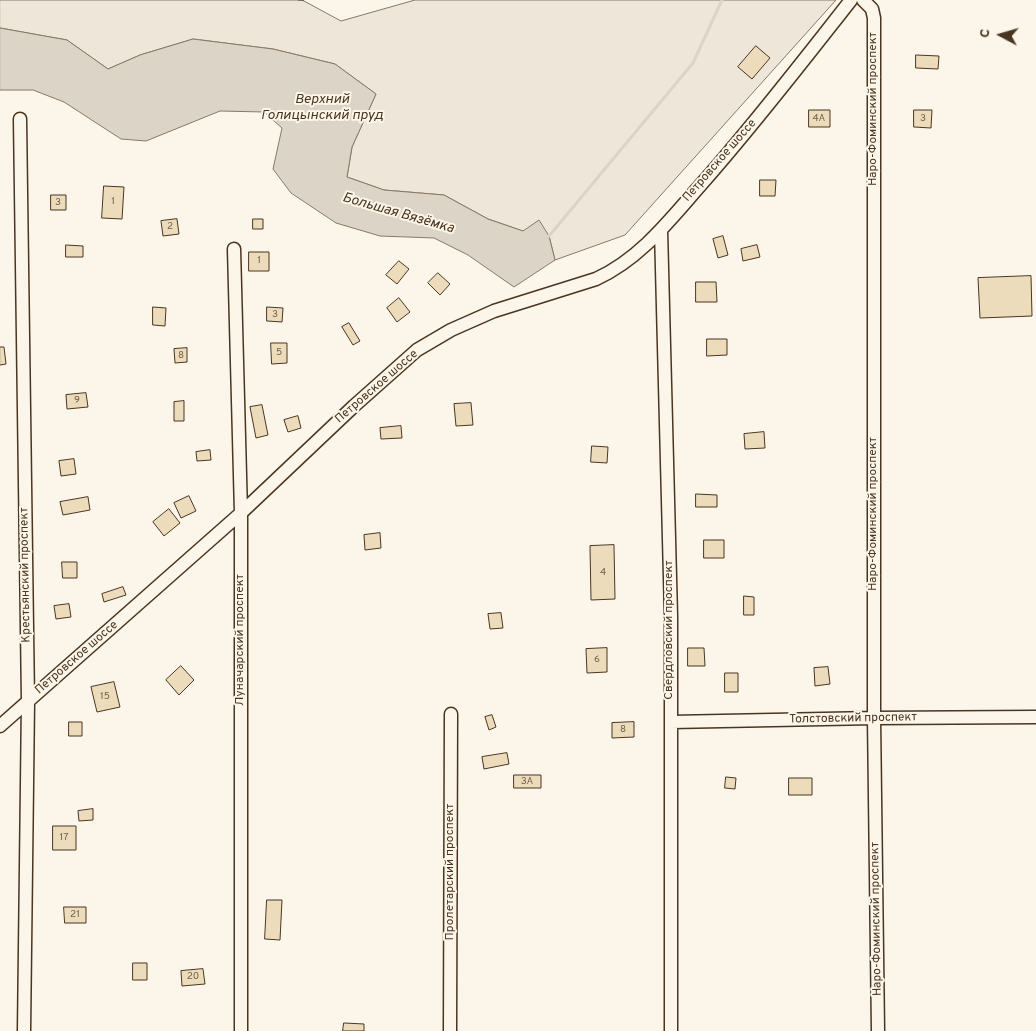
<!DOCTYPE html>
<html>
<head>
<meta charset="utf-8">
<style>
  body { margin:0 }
  #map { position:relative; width:1036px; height:1031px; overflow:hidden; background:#fbf6e9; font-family:Overpass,sans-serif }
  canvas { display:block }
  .north { position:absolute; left:976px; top:10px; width:50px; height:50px; -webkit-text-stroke:4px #fbf6e9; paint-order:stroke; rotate:276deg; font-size:14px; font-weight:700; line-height:20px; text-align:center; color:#4a3520 }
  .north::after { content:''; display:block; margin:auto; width:18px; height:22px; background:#4a3520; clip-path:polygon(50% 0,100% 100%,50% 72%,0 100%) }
</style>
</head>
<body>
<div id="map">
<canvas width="1036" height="1031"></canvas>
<div class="north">С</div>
</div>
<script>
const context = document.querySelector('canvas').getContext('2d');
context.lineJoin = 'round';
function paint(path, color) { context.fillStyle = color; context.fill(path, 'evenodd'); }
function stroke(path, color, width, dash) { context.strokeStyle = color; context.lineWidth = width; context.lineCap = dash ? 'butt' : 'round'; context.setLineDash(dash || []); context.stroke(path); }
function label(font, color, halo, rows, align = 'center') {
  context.font = font + ' Overpass,sans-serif'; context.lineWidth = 4; context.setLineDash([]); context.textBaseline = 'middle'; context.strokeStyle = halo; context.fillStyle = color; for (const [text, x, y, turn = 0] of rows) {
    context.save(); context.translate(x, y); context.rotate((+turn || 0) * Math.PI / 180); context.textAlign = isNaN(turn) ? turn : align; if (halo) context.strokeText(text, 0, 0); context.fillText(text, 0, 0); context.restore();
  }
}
const green = new Path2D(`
  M 0,0 L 301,0 L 304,1 L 341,21 L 415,0 L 836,0 L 625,235 L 555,260 L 549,236 L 523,231 L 488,219 L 444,195 L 384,190 L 347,177 L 352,147 L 376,94 L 335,64 L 273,49 L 193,39 L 140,55 L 108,69 L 67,40 L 0,28 Z`);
paint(green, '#ede6d9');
stroke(green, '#887966', 1);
const water = new Path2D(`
  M 0,28 L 67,40 L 108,69 L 140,55 L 193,39 L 273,49 L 335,64 L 376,94 L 352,147 L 347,177 L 384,190 L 444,195 L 488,219 L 523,231 L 539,220 L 549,236 L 555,260 L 514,287 L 468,255 L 434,238 L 380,236 L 336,223 L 291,193 L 273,169 L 282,128 L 264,112 L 220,111 L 146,141 L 121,139 L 64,102 L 33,90 L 0,90 Z`);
paint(water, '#dcd4c6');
stroke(water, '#887966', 1);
stroke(new Path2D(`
  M 549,236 L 693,63 L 722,0`), '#dcd4c6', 3);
const building = new Path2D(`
  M 756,46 L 770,58 L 752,79 L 738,67 Z
  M 916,55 L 939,56 L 938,69 L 916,68 Z
  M 809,110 L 830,110 L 830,127 L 809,127 Z
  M 914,110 L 932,110 L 931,128 L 914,127 Z
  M 760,180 L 776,180 L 775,196 L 760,196 Z
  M 104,186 L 124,187 L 122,219 L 102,218 Z
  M 51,195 L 66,195 L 66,210 L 51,210 Z
  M 177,219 L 179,234 L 163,236 L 161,221 Z
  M 253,219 L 263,219 L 263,229 L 253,229 Z
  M 723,236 L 728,255 L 718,258 L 713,239 Z
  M 66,245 L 83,246 L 83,257 L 66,257 Z
  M 757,245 L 760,257 L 743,261 L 741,249 Z
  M 249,252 L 269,252 L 269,271 L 249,271 Z
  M 399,261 L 409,269 L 397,284 L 386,275 Z
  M 438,273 L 450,284 L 440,295 L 428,283 Z
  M 1031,276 L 1032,316 L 980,318 L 978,278 Z
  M 696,282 L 716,282 L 717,302 L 696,302 Z
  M 399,298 L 410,312 L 397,322 L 387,308 Z
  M 153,307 L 166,308 L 165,326 L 153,325 Z
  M 267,307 L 283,308 L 282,322 L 267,321 Z
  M 349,323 L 360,341 L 353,345 L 342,327 Z
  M 707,339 L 727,339 L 727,355 L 707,356 Z
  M 271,343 L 287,343 L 287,363 L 272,364 Z
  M 0,347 L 4,347 L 6,364 L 0,365 Z
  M 187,348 L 187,362 L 175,363 L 174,349 Z
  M 86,393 L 88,407 L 67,409 L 66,395 Z
  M 184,401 L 184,421 L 174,421 L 174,402 Z
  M 471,403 L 473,425 L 456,426 L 454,404 Z
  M 262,405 L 268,435 L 256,438 L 250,407 Z
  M 298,416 L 301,428 L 288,432 L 284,420 Z
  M 401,426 L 402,438 L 381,439 L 380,428 Z
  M 764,432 L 765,448 L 745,449 L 744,434 Z
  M 592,446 L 608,447 L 607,463 L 591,462 Z
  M 210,450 L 211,460 L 197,461 L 196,452 Z
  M 74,459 L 76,474 L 61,476 L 59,461 Z
  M 696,494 L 717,495 L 717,507 L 696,507 Z
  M 189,496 L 196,511 L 181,518 L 174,503 Z
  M 88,497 L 90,510 L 63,515 L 60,502 Z
  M 169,509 L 180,523 L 164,536 L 153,522 Z
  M 380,533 L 381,548 L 365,550 L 364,535 Z
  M 704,540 L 724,540 L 724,558 L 704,558 Z
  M 614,545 L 615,599 L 591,600 L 590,546 Z
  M 62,562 L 77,562 L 77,578 L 63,578 Z
  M 123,587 L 126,595 L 104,602 L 102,594 Z
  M 744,596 L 754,597 L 754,615 L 744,615 Z
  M 69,604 L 71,617 L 56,619 L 54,606 Z
  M 501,613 L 503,628 L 490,629 L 488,614 Z
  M 607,648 L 607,672 L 587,673 L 586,649 Z
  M 688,648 L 704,648 L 705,666 L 688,666 Z
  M 181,666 L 194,680 L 179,695 L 166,680 Z
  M 828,667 L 830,684 L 815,686 L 814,668 Z
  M 725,673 L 738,673 L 738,692 L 725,692 Z
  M 114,682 L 120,707 L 97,712 L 91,687 Z
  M 492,715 L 496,727 L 489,730 L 485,717 Z
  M 69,722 L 82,722 L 82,736 L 69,736 Z
  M 634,722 L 634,737 L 612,738 L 612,723 Z
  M 507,753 L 509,764 L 484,769 L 482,757 Z
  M 514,775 L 541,775 L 541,788 L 514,788 Z
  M 726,777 L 736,778 L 735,789 L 725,788 Z
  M 789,778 L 812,778 L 812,795 L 789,795 Z
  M 93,809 L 93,820 L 79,821 L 78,811 Z
  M 53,826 L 76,826 L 76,850 L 53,850 Z
  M 267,900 L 282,900 L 280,940 L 265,939 Z
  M 64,907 L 86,907 L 86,923 L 65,923 Z
  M 133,963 L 147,963 L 147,980 L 133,980 Z
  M 203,969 L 205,984 L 182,986 L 181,971 Z
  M 344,1023 L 364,1024 L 364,1031 L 343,1031 Z`);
paint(building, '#ecdcbc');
stroke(building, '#4a3520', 1);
const minor = new Path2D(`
  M 863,0 L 872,9 L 874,18 L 874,718 L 878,1031
  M 20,119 L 28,701 L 24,1031
  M 661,230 L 671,616 L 671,1031
  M 234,249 L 241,513 L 241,1031
  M 671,722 L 874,718 L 1036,717
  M 0,726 L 241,513 L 354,406 L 417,350 L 451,330 L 494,311 L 596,279 C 642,258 672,217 705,180 C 756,122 803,61 851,0
  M 450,1031 L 451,714`);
stroke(minor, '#4a3520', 15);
stroke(minor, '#fbf6e9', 12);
stroke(new Path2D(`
  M 298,0 L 305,0`), '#4a3520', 1, [6, 2.5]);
label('10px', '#725f47', null, [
  ["4А",819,119],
  ["3",923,119],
  ["1",113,202],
  ["3",58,203],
  ["2",170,227],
  ["1",259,261],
  ["3",275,315],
  ["5",279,353],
  ["8",181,356],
  ["9",77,401],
  ["4",603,573],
  ["6",597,660],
  ["15",105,697],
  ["8",623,730],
  ["3А",527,782],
  ["17",64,838],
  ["21",75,915],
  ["20",193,977]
]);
label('12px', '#4a3520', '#fbf6e9', [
  ["Наро-Фоминский проспект",874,109,-90],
  ["Петровское шоссе",720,161,-49],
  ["Петровское шоссе",377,387,-41],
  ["Наро-Фоминский проспект",874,514,-90],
  ["Крестьянский проспект",26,575,-91],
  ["Свердловский проспект",670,630,-90],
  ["Луначарский проспект",241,640,-90],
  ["Петровское шоссе",77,658,-41],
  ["Толстовский проспект",853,719,-1],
  ["Пролетарский проспект",451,872,-90],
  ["Наро-Фоминский проспект",877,919,-91]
]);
label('italic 14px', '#4a3520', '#fbf6e9', [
  ["Верхний",322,100],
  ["Голицынский пруд",322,116],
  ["Большая Вязёмка",398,214,16]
]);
</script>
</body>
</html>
